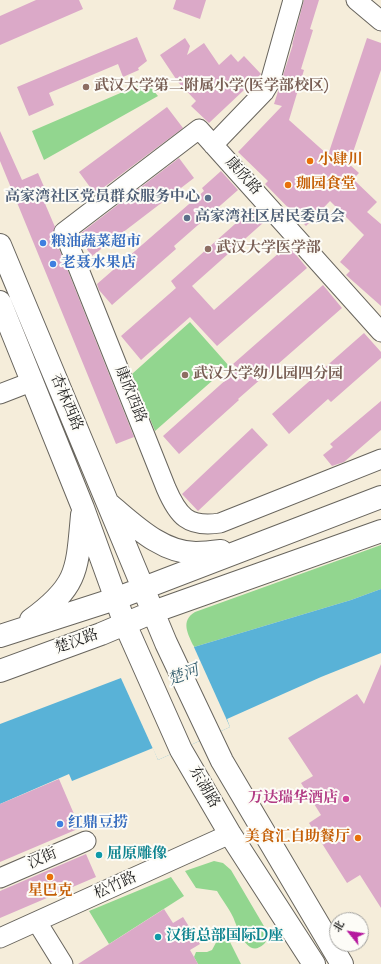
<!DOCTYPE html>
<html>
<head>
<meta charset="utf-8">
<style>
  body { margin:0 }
  #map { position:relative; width:381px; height:964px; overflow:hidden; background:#f5edda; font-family:"Sorts Mill Goudy","Noto Serif SC",serif }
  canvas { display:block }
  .north { position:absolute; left:329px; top:912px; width:40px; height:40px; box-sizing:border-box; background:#fdfcf7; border:1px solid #a3a29f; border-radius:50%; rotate:300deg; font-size:11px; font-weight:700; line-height:16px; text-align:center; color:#1c1c1c }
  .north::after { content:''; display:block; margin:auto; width:14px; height:18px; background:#b5179e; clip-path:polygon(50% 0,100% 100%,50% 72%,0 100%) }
</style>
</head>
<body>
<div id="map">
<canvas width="381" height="964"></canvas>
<div class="north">北</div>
</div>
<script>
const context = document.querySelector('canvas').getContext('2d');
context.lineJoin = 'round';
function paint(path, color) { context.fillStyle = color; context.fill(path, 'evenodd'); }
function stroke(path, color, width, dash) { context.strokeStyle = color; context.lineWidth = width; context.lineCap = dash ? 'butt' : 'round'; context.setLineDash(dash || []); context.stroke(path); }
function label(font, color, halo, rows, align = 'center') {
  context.font = font + ' "Sorts Mill Goudy","Noto Serif SC",serif'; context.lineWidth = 4; context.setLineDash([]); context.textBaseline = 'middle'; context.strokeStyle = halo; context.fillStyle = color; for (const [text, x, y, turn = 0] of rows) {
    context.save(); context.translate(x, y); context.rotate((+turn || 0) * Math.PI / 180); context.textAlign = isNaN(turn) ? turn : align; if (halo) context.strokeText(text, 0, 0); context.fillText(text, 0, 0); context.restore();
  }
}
paint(new Path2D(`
  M 146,82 L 158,96 L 44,160 L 32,131 Z
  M 190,322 L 229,366 L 155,431 L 132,374 Z
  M 381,545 L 381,589 L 351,600 L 194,647 C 188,634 180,621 195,612 Z
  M 214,861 L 223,863 L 231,870 L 268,933 C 268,938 267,941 264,944 C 247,960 238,928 233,917 C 229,908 222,900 217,891 L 196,888 L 185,871 Z
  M 171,877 L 184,896 L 109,944 L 89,911 Z
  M 224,936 L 230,942 L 241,964 L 198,964 L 194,957 L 196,952 L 207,952 L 212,950 L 219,937 Z`), '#92d68f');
paint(new Path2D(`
  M 381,589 L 381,653 L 321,677 L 227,719 L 230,727 L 158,760 L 153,748 L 72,781 L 69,774 L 0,804 L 0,724 L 121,678 L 194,647 L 351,600 Z`), '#59b2d7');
paint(new Path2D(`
  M 193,645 L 230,727 L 158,760 L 120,676 Z`), '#f5edda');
paint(new Path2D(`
  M 36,0 L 79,0 L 83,9 L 0,45 L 0,16 Z
  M 176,0 L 206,0 L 200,19 L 173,9 Z
  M 304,0 L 319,0 L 310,29 L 313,30 L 301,69 L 304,70 L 289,120 L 328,155 L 367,38 L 381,43 L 381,70 L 349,164 L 359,173 L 353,179 L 377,202 L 367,212 L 381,224 L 381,306 L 346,275 L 350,271 L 340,262 L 364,235 L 330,201 L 306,226 L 265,184 L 268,181 L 238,152 L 282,106 L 274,104 L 293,44 L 292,45 Z
  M 137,37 L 147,61 L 138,68 L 139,70 L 123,77 L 118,64 L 49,93 L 54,105 L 29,116 L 17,87 Z
  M 185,38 L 190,46 L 187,55 L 204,43 L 219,65 L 231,54 L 238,62 L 244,56 L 261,74 L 209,123 L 191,106 L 196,101 L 178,82 L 160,55 Z
  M 167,107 L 183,128 L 95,194 L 79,172 Z
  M 0,131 L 22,180 L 38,173 L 45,189 L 40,192 L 55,227 L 54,236 L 134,437 L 116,444 L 0,161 Z
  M 179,158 L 194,178 L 92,256 L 77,236 Z
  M 221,171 L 238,190 L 174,246 L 176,249 L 112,305 L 99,290 L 97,284 L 204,191 L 202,188 Z
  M 253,208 L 264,222 L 192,286 L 214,310 L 288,245 L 307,268 L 217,346 L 190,317 L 141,360 L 121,336 L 176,288 L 171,281 Z
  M 323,285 L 342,308 L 238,399 L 239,400 L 179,454 L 163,436 L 238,369 L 233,364 Z
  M 364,333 L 381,352 L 381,358 L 331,402 L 328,399 L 289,434 L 272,414 Z
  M 381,401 L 381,430 L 344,462 L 332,466 L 323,455 L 333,447 L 330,444 Z
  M 252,428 L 268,445 L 198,511 L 182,494 Z
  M 381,664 L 381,908 L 360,875 L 347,883 L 309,823 L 321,815 L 301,783 L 313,776 L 288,738 L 357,694 L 364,704 Z
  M 59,779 L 80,828 L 0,862 L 0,804 Z
  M 86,854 L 96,877 L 0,918 L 0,891 Z
  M 164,909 L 173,923 L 183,917 L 200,944 L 190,950 L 198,964 L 78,964 Z`), '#dba9c8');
const minor = new Path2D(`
  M 356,0 L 381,21
  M 213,145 L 264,92 L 270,82 L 293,0
  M 381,332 L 199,129 L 64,232 L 166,488 C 178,516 188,528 220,523 L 381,459
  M 0,394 L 31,382
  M 0,878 L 86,841
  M 37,922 L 63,964
  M 0,938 L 230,834`);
const major = new Path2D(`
  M 0,245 L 166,643 L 222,761 L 342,964
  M 0,302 L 83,508 L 125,624 L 181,750 L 230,834 L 314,964
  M 110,505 C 134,525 162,553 196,553 C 204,553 213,552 221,551
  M 31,620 C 78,586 77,571 82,515
  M 0,636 L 115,599 L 381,497
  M 0,671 L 101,634 L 153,612 L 381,531`);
stroke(minor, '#68655e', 21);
stroke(major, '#68655e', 24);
stroke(minor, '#fff', 19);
stroke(major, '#fff', 22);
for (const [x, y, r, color] of [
  [86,87,4,"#8d6e63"],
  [310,161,4,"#e8710a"],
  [288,185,4,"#e8710a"],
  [208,198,4,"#5c6f8a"],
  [187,218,4,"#5c6f8a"],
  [43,243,4,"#3f7fe0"],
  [208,249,4,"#8d6e63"],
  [53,264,4,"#3f7fe0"],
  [185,375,4,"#8d6e63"],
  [346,799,4,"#d1479c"],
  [60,824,4,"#3f7fe0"],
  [358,838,4,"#e8710a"],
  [99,855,4,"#0f9aa8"],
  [50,877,4,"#e8710a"],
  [158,937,4,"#0f9aa8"]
]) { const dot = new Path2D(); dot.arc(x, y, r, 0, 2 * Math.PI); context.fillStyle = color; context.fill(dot); stroke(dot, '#fdfcf7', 1.5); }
label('bold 15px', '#785e54', '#fdfcf7', [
  ["武汉大学第二附属小学(医学部校区)",94,87],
  ["武汉大学医学部",216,249],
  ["武汉大学幼儿园四分园",193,375]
], 'left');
label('bold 15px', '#c56008', '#fdfcf7', [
  ["小肆川",318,161],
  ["珈园食堂",296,185],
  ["美食汇自助餐厅",350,838,"right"],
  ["星巴克",50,892,"center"]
], 'left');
label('15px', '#1c1c1c', '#fdfcf7', [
  ["康欣路",242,177,48],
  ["康欣西路",129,395,68],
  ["杏林西路",65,403,67],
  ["楚汉路",77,643,-20],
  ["东湖路",203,788,60],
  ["汉街",43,860,-23],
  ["松竹路",116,887,-24]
]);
label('bold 15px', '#4e5e75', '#fdfcf7', [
  ["高家湾社区党员群众服务中心",200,198],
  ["高家湾社区居民委员会",195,218,"left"]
], 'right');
label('bold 15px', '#366cbe', '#fdfcf7', [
  ["粮油蔬菜超市",51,243],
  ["老聂水果店",61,264],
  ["红鼎豆捞",68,824]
], 'left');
label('bold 15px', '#b23c85', '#fdfcf7', [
  ["万达瑞华酒店",338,799]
], 'right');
label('bold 15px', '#0d838f', '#fdfcf7', [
  ["屈原雕像",107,855],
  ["汉街总部国际D座",166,937]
], 'left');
label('italic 16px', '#376070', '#fdfcf7', [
  ["楚河",184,677,-21]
]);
</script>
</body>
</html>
